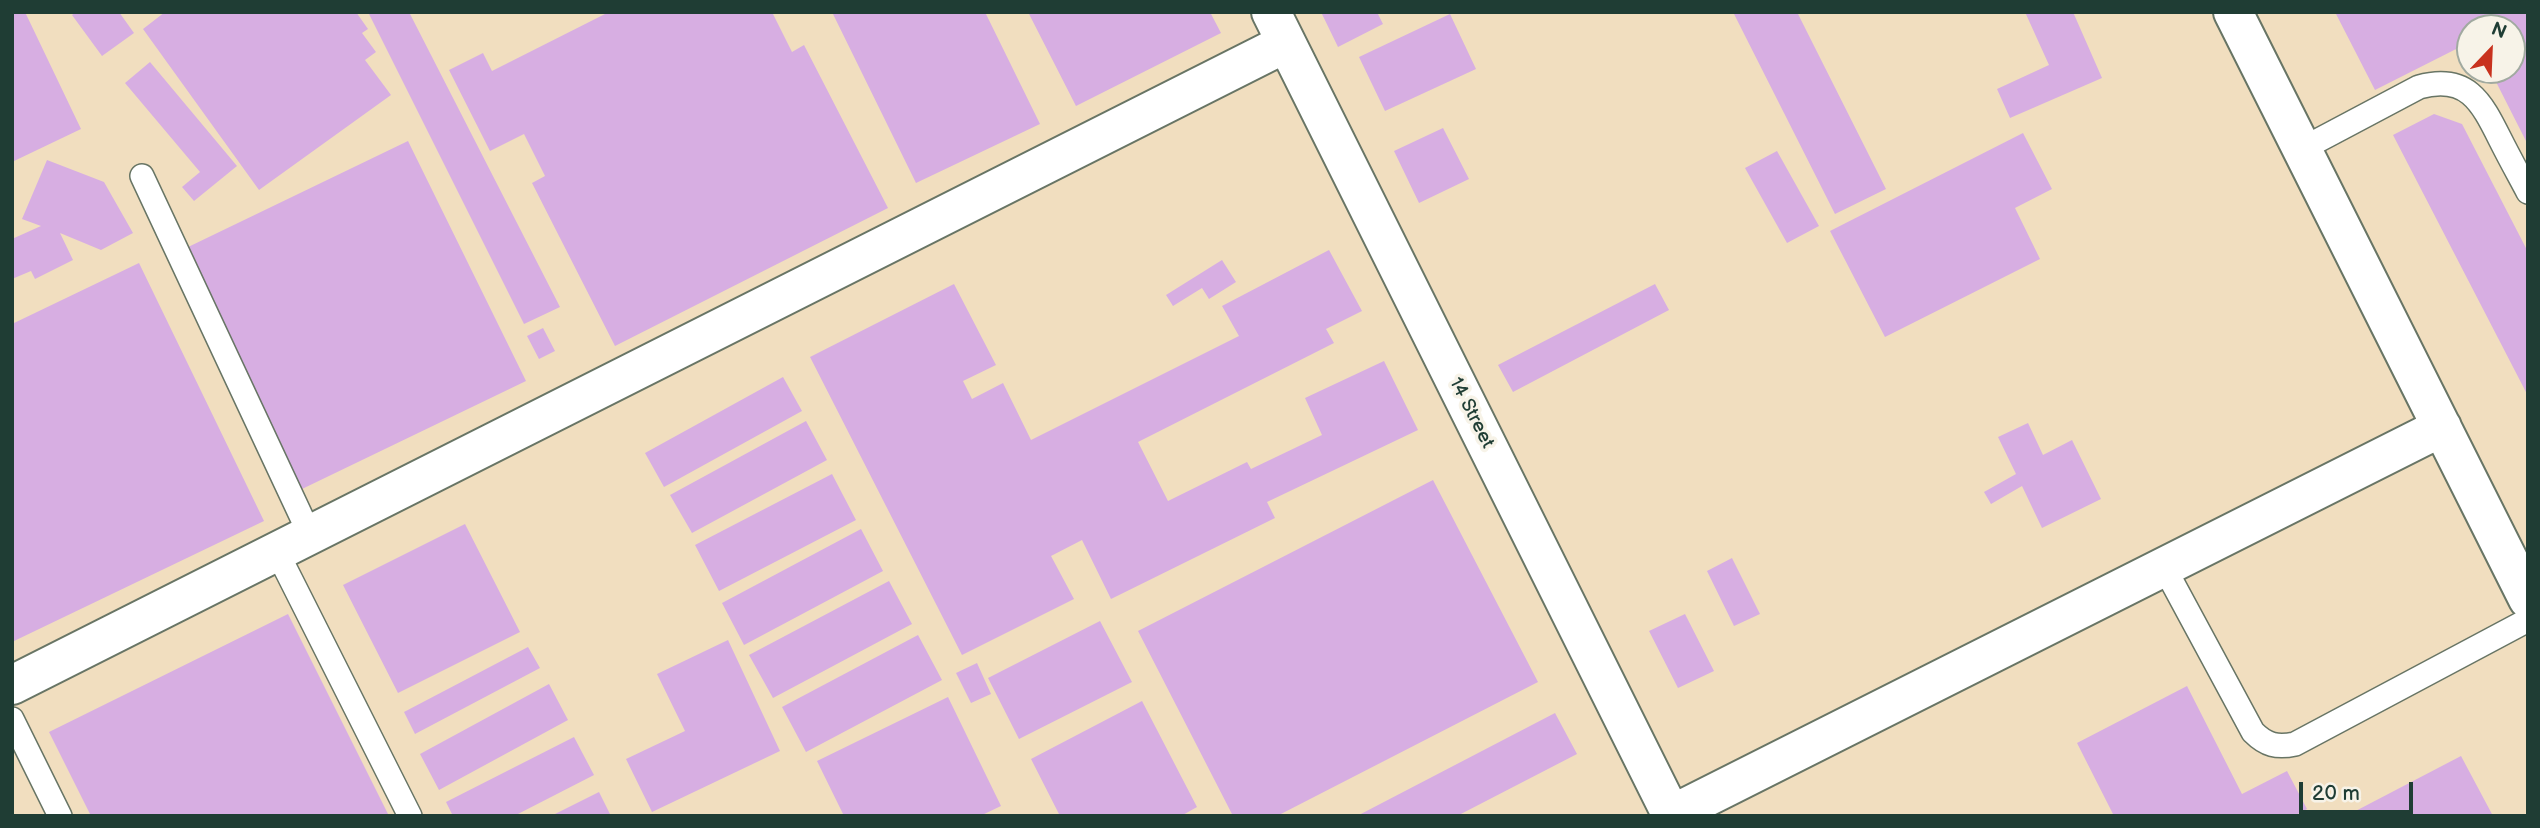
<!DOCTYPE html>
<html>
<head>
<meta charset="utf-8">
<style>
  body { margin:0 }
  #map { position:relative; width:2540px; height:828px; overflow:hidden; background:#f1debf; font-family:"Balsamiq Sans",sans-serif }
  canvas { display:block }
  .frame { position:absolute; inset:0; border:14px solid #1f3d34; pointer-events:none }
  .north { position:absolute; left:2456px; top:14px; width:70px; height:70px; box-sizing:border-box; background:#f7f3e8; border:2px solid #a1aaa0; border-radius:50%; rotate:23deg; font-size:19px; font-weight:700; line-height:28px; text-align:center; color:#1f3d34 }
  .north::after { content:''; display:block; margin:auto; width:24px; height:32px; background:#c8321e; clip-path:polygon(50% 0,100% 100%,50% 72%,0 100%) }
  .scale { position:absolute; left:2299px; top:782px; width:114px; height:32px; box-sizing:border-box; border:4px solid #1f3d34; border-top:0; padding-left:9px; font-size:21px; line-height:24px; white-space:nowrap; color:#1f3d34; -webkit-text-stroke:5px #f7f3e8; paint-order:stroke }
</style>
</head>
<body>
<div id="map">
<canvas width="2540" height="828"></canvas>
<div class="frame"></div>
<div class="north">N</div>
<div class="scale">20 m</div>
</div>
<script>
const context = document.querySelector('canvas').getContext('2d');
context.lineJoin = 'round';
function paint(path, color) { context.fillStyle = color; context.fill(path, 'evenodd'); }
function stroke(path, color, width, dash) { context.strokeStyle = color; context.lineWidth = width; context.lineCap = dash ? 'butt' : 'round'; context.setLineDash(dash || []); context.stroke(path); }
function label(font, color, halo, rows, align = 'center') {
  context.font = font + ' "Balsamiq Sans",sans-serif'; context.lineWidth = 7; context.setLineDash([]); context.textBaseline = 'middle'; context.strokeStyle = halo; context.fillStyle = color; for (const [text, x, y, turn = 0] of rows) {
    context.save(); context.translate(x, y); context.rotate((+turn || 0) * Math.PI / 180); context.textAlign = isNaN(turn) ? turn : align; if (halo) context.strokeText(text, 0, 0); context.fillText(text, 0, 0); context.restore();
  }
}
paint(new Path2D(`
  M 12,12 L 25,12 L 81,129 L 12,162 Z
  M 76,12 L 119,12 L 134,33 L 102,56 L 72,15 Z
  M 165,12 L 356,12 L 368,29 L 362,33 L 376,52 L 365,60 L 391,95 L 259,190 L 143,29 Z
  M 368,12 L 409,12 L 560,307 L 524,324 Z
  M 609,12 L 772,12 L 792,52 L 804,45 L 888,208 L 615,346 L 532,183 L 545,176 L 524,134 L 490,151 L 449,70 L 483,53 L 492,71 Z
  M 832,12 L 985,12 L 1040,124 L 916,183 Z
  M 1028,12 L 1210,12 L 1221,33 L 1076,106 Z
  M 1321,12 L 1377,12 L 1383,24 L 1338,47 Z
  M 1733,12 L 1797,12 L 1886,189 L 1835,214 Z
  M 2025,12 L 2073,12 L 2102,78 L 2010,118 L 1997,89 L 2049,65 Z
  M 2335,12 L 2528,12 L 2528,145 L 2490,70 L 2512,70 L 2512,28 L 2470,28 L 2470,42 L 2375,90 Z
  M 1450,14 L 1476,69 L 1385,111 L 1359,57 Z
  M 150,62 L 237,166 L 194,201 L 182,187 L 200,172 L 125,83 Z
  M 2434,114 L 2462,124 L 2528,252 L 2528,396 L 2393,135 Z
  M 1443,128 L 1469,179 L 1419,203 L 1394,151 Z
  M 2023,133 L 2052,189 L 2015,208 L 2040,259 L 1885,337 L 1830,231 Z
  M 408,141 L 526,381 L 302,489 L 184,249 Z
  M 1777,151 L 1819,226 L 1787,243 L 1745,168 Z
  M 47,160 L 104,182 L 133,233 L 101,250 L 60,233 L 73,260 L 35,279 L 31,271 L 12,279 L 12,239 L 41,226 L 22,219 Z
  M 1329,250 L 1362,311 L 1326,329 L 1334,343 L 1138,442 L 1168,501 L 1247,462 L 1251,469 L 1322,435 L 1305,398 L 1384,361 L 1418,430 L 1267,502 L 1275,518 L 1111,599 L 1082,540 L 1051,556 L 1074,599 L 962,655 L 810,357 L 954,284 L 996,365 L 963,381 L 972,399 L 1003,383 L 1031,440 L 1239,336 L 1222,306 Z
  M 1222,260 L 1236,282 L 1209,299 L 1202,288 L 1173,306 L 1166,295 Z
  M 139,263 L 264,521 L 12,642 L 12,324 Z
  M 1655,284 L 1669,310 L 1513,392 L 1498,365 Z
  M 543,328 L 555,351 L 539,359 L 527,336 Z
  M 783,377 L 802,411 L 664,487 L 645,453 Z
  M 806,421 L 827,460 L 692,533 L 670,495 Z
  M 2028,423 L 2043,455 L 2072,440 L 2101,499 L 2042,528 L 2022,486 L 1991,504 L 1984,492 L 2016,474 L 1998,437 Z
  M 832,474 L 856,520 L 719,591 L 695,545 Z
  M 1433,480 L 1538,682 L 1277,816 L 1233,816 L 1138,631 Z
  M 465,524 L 520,632 L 398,693 L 343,585 Z
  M 861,529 L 883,571 L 744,645 L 722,603 Z
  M 1732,558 L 1760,614 L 1734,626 L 1707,571 Z
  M 889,581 L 912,624 L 773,698 L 749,655 Z
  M 288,614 L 389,816 L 91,816 L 49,732 Z
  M 1685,614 L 1714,671 L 1678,688 L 1649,631 Z
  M 1100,621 L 1132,682 L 1019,739 L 988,678 Z
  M 918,635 L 942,680 L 806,752 L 782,707 Z
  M 728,640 L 780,751 L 652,812 L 626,759 L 685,731 L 657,674 Z
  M 528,647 L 540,668 L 415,734 L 404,712 Z
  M 977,663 L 991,694 L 971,703 L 956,673 Z
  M 549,684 L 568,720 L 439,790 L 420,754 Z
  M 2187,686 L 2242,794 L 2287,771 L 2307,809 L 2294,816 L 2114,816 L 2077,743 Z
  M 948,697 L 1001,806 L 980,816 L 844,816 L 817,761 Z
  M 1142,701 L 1197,807 L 1181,816 L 1060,816 L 1031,759 Z
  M 1555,713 L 1577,754 L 1457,816 L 1357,816 Z
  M 574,737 L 594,775 L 514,816 L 453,816 L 446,802 Z
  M 2461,756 L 2493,816 L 2346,816 Z
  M 599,792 L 611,816 L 551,816 Z`), '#d7aee2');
const lane = new Path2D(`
  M 2302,149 L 2419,87 C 2467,74 2481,101 2500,139 C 2509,157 2519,175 2528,192
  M 142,176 L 310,535
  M 277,552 L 410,816
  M 2164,567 L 2253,732 C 2266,745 2277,748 2295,744 L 2528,620
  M 12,719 L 60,816`);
const street = new Path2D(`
  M 1271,12 L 1671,814
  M 2233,12 L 2528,599
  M 12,685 L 1286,43
  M 1669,816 L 2442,427`);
stroke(lane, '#687565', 26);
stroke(street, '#687565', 42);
stroke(lane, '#fff', 23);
stroke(street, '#fff', 38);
label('19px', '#1f3d34', '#f7f3e8', [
  ["14 Street",1471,413,63]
]);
</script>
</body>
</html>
